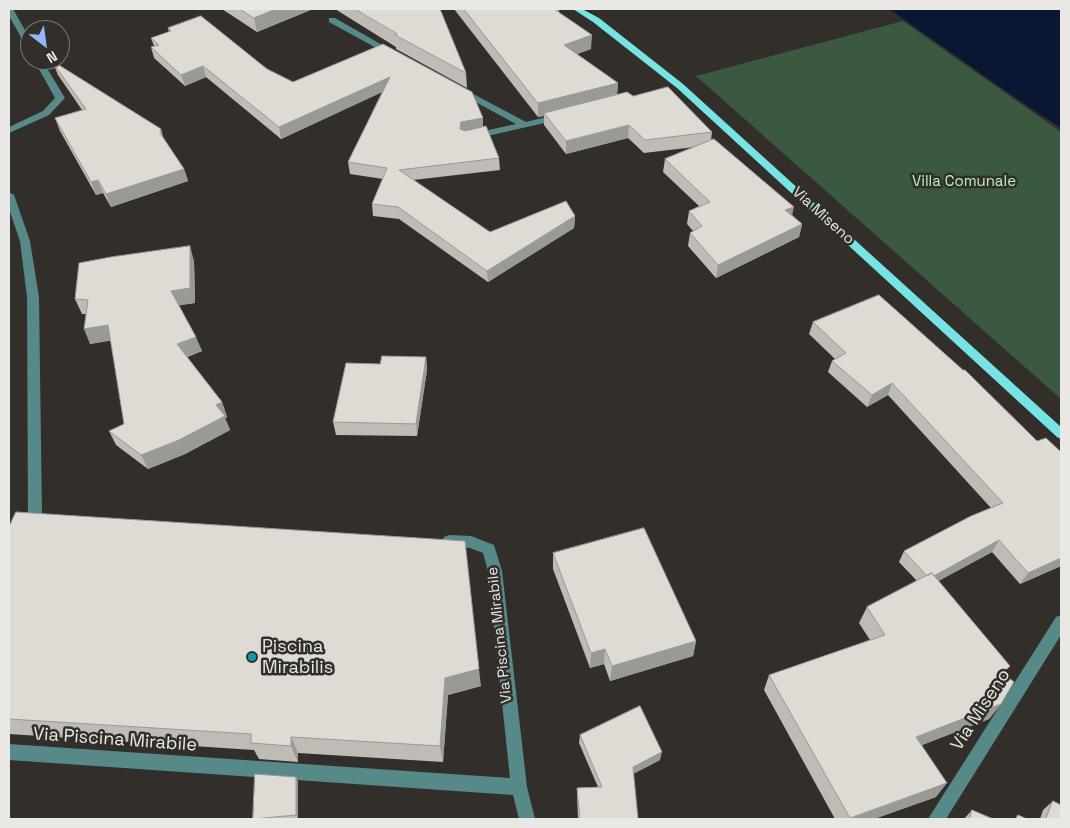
<!DOCTYPE html>
<html>
<head>
<meta charset="utf-8">
<style>
  body { margin:0 }
  #map { position:relative; width:1070px; height:828px; overflow:hidden; background:#322f2a; font-family:"Space Grotesk",sans-serif }
  canvas { display:block }
  .frame { position:absolute; inset:0; border:10px solid #e9e8e4; pointer-events:none }
  .north { position:absolute; left:20px; top:20px; width:50px; height:50px; box-sizing:border-box; background:#322f2a; border:1px solid #7b7974; border-radius:50%; rotate:150deg; font-size:14px; font-weight:700; line-height:20px; text-align:center; color:#e9e8e4 }
  .north::after { content:''; display:block; margin:auto; width:18px; height:22px; background:#92b7fd; clip-path:polygon(50% 0,100% 100%,50% 72%,0 100%) }
</style>
</head>
<body>
<div id="map">
<canvas width="1070" height="828"></canvas>
<div class="frame"></div>
<div class="north">N</div>
</div>
<script>
const context = document.querySelector('canvas').getContext('2d');
context.lineJoin = 'round';
function paint(path, color) { context.fillStyle = color; context.fill(path, 'evenodd'); }
function stroke(path, color, width, dash) { context.strokeStyle = color; context.lineWidth = width; context.lineCap = dash ? 'butt' : 'round'; context.setLineDash(dash || []); context.stroke(path); }
function label(font, color, halo, rows, align = 'center') {
  context.font = font + ' "Space Grotesk",sans-serif'; context.lineWidth = 5; context.setLineDash([]); context.textBaseline = 'middle'; context.strokeStyle = halo; context.fillStyle = color; for (const [text, x, y, turn = 0] of rows) {
    context.save(); context.translate(x, y); context.rotate((+turn || 0) * Math.PI / 180); context.textAlign = isNaN(turn) ? turn : align; if (halo) context.strokeText(text, 0, 0); context.fillText(text, 0, 0); context.restore();
  }
}
paint(new Path2D(`
  M 903,21 L 1061,132 L 1061,399 L 696,76 Z`), '#3b5841');
paint(new Path2D(`
  M 889,9 L 1061,9 L 1061,128 L 1023,103 Z`), '#0a1732');
paint(new Path2D(`
  M 9,9 L 13,9 L 30,39 L 30,49 L 26,46 L 9,16 Z
  M 329,18 L 335,18 L 398,54 L 391,56 L 329,22 Z
  M 34,60 L 42,60 L 65,98 L 49,115 L 9,133 L 9,127 L 43,111 L 55,98 Z
  M 462,88 L 526,122 L 559,114 L 564,117 L 562,119 L 474,139 L 471,138 L 471,134 L 516,124 L 459,93 L 459,89 Z
  M 9,192 L 14,195 L 30,241 L 39,297 L 42,517 L 40,521 L 35,523 L 30,521 L 28,517 L 27,297 L 20,241 L 9,209 Z
  M 449,535 L 471,536 L 494,545 L 502,571 L 527,787 L 535,819 L 519,819 L 513,795 L 9,760 L 9,744 L 510,778 L 488,571 L 483,553 L 470,548 L 444,545 L 442,541 L 444,537 Z
  M 1061,615 L 1061,635 L 946,819 L 928,819 L 1056,617 Z`), '#588989');
paint(new Path2D(`
  M 573,9 L 582,9 L 599,18 L 683,84 L 1061,427 L 1061,439 L 1057,437 L 677,88 L 593,22 Z`), '#77e3e4');
paint(new Path2D(`
  M 222,9 L 313,9 L 257,32 Z
  M 335,9 L 440,9 L 466,73 L 467,88 L 396,49 L 396,47 Z
  M 454,9 L 559,9 L 559,12 L 591,49 L 577,54 L 618,83 L 617,94 L 633,96 L 712,132 L 711,140 L 802,224 L 799,237 L 716,278 L 688,246 L 690,233 L 693,231 L 687,224 L 689,211 L 699,206 L 663,172 L 665,159 L 695,147 L 644,153 L 628,138 L 566,154 L 544,125 L 544,116 L 538,117 Z
  M 168,28 L 267,69 L 293,82 L 383,44 L 483,118 L 483,127 L 499,158 L 500,170 L 413,180 L 490,232 L 575,216 L 574,228 L 488,282 L 399,219 L 373,216 L 372,204 L 383,179 L 350,174 L 348,162 L 382,92 L 281,139 L 206,77 L 185,86 L 154,58 L 151,47 L 154,46 L 151,38 L 169,32 Z
  M 53,63 L 161,129 L 163,137 L 184,169 L 188,181 L 111,207 L 103,193 L 96,195 L 60,131 L 55,118 L 82,110 L 58,75 Z
  M 194,261 L 195,303 L 179,305 L 202,351 L 187,357 L 222,402 L 227,417 L 225,418 L 230,430 L 185,454 L 148,469 L 116,445 L 109,431 L 124,424 L 111,340 L 90,344 L 86,314 L 82,314 L 75,299 Z
  M 813,322 L 1037,441 L 1061,452 L 1061,566 L 1020,584 L 992,552 L 938,581 L 1004,674 L 1001,704 L 989,719 L 922,745 L 936,797 L 874,819 L 835,819 L 764,690 L 769,675 L 870,640 L 859,623 L 867,607 L 917,581 L 899,562 L 904,551 L 991,508 L 888,395 L 867,407 L 828,372 L 832,361 L 835,359 L 809,334 Z
  M 426,357 L 427,370 L 417,436 L 336,435 L 333,422 L 380,364 Z
  M 9,527 L 481,686 L 448,695 L 443,762 L 298,753 L 298,762 L 259,759 L 254,750 L 9,734 Z
  M 553,553 L 696,641 L 693,656 L 610,681 L 604,664 L 590,668 L 553,569 Z
  M 580,735 L 660,760 L 633,774 L 638,819 L 578,819 L 577,795 L 577,788 L 598,787 L 579,743 Z
  M 296,777 L 298,782 L 298,819 L 253,819 Z
  M 1053,801 L 1061,819 L 1040,819 L 1043,810 Z
  M 972,810 L 993,819 L 964,819 Z`), '#bfbcb6');
paint(new Path2D(`
  M 276,9 L 313,9 L 257,32 L 254,18 Z
  M 592,35 L 591,49 L 564,59 L 564,45 Z
  M 203,66 L 206,77 L 185,86 L 181,75 Z
  M 390,77 L 391,88 L 281,139 L 279,127 Z
  M 618,83 L 617,97 L 544,113 L 544,116 L 538,117 L 538,103 Z
  M 483,118 L 483,129 L 462,133 L 460,129 L 461,122 Z
  M 629,125 L 628,138 L 566,154 L 566,141 Z
  M 184,169 L 188,181 L 111,207 L 106,194 Z
  M 98,180 L 103,193 L 96,195 L 91,182 Z
  M 794,207 L 791,220 L 785,210 Z
  M 575,216 L 574,228 L 488,282 L 487,271 Z
  M 802,224 L 799,237 L 716,278 L 718,265 Z
  M 190,246 L 194,261 L 195,303 L 176,306 L 171,291 Z
  M 108,325 L 115,340 L 90,344 L 84,329 Z
  M 196,337 L 202,351 L 183,359 L 177,344 Z
  M 426,357 L 427,370 L 417,436 L 416,424 Z
  M 892,383 L 888,395 L 867,407 L 872,395 Z
  M 222,402 L 227,417 L 225,418 L 230,430 L 185,454 L 148,469 L 141,455 L 216,405 Z
  M 999,540 L 992,552 L 924,589 L 930,578 Z
  M 1061,558 L 1061,566 L 1020,584 L 1028,573 Z
  M 696,641 L 693,656 L 610,681 L 612,666 Z
  M 605,649 L 604,664 L 590,668 L 591,653 Z
  M 479,669 L 481,686 L 448,695 L 443,762 L 440,746 L 445,678 Z
  M 1001,704 L 989,719 L 907,751 L 916,737 Z
  M 291,737 L 298,753 L 298,762 L 291,746 Z
  M 662,752 L 660,760 L 631,775 L 633,767 Z
  M 296,777 L 298,782 L 298,819 L 296,815 Z
  M 947,783 L 936,797 L 874,819 L 849,819 Z`), '#9b9994');
const building = new Path2D(`
  M 240,9 L 276,9 L 254,18 Z
  M 355,9 L 440,9 L 466,73 L 395,35 L 397,34 Z
  M 464,9 L 554,9 L 592,35 L 564,45 L 618,83 L 538,103 Z
  M 201,16 L 267,69 L 293,82 L 383,44 L 472,92 L 483,118 L 461,122 L 460,129 L 465,131 L 486,126 L 499,158 L 399,170 L 490,232 L 566,201 L 575,216 L 487,271 L 398,207 L 372,204 L 387,168 L 348,162 L 390,77 L 279,127 L 203,66 L 181,75 L 151,47 L 159,45 L 151,38 L 171,31 L 168,28 Z
  M 54,62 L 161,129 L 160,133 L 184,169 L 106,194 L 98,180 L 91,182 L 55,118 L 86,109 L 53,63 Z
  M 668,87 L 712,132 L 645,140 L 629,125 L 566,141 L 544,113 L 627,92 L 633,96 Z
  M 714,139 L 794,207 L 785,210 L 802,224 L 718,265 L 690,233 L 702,226 L 689,211 L 710,202 L 665,159 Z
  M 190,246 L 190,288 L 171,291 L 196,337 L 177,344 L 222,402 L 216,405 L 225,416 L 179,440 L 141,455 L 109,431 L 124,424 L 108,325 L 84,329 L 88,300 L 75,299 L 79,263 L 111,257 Z
  M 879,295 L 963,370 L 965,370 L 1037,441 L 1046,438 L 1061,452 L 1061,558 L 1028,573 L 999,540 L 934,576 L 932,573 L 927,576 L 904,551 L 971,516 L 1003,503 L 892,383 L 872,395 L 832,361 L 846,353 L 813,322 Z
  M 382,356 L 426,357 L 416,424 L 333,422 L 346,363 L 380,364 Z
  M 16,512 L 465,541 L 479,669 L 445,678 L 440,746 L 291,737 L 291,746 L 251,743 L 251,734 L 9,719 L 9,527 Z
  M 644,528 L 696,641 L 612,666 L 605,649 L 591,653 L 553,553 Z
  M 932,573 L 1010,666 L 1003,673 L 1014,682 L 1001,704 L 916,737 L 947,783 L 850,818 L 769,675 L 885,635 L 867,607 Z
  M 640,706 L 662,752 L 633,767 L 638,819 L 580,819 L 577,788 L 602,787 L 580,735 Z
  M 255,774 L 296,777 L 296,815 L 253,819 Z
  M 1053,801 L 1061,805 L 1061,819 L 1046,819 Z
  M 972,810 L 993,819 L 970,819 Z
  M 1018,815 L 1027,819 L 1016,819 Z`);
paint(building, '#dedbd4');
stroke(building, '#9b9994', 1);
for (const [x, y, r, color] of [
  [252,657,5,"#0f9aa8"]
]) { const dot = new Path2D(); dot.arc(x, y, r, 0, 2 * Math.PI); context.fillStyle = color; context.fill(dot); stroke(dot, '#322f2a', 2); }
label('15px', '#b9f3c4', '#322f2a', [
  ["Villa Comunale",964,182]
]);
label('15px', '#e9e8e4', '#322f2a', [
  ["Via Miseno",823,216,42],
  ["Via Piscina Mirabile",500,635,-96]
]);
label('18px', '#e9e8e4', '#322f2a', [
  ["Piscina",262,647],
  ["Mirabilis",262,668]
], 'left');
label('18px', '#e9e8e4', '#322f2a', [
  ["Via Miseno",981,710,-57],
  ["Via Piscina Mirabile",115,740,4]
]);
</script>
</body>
</html>
